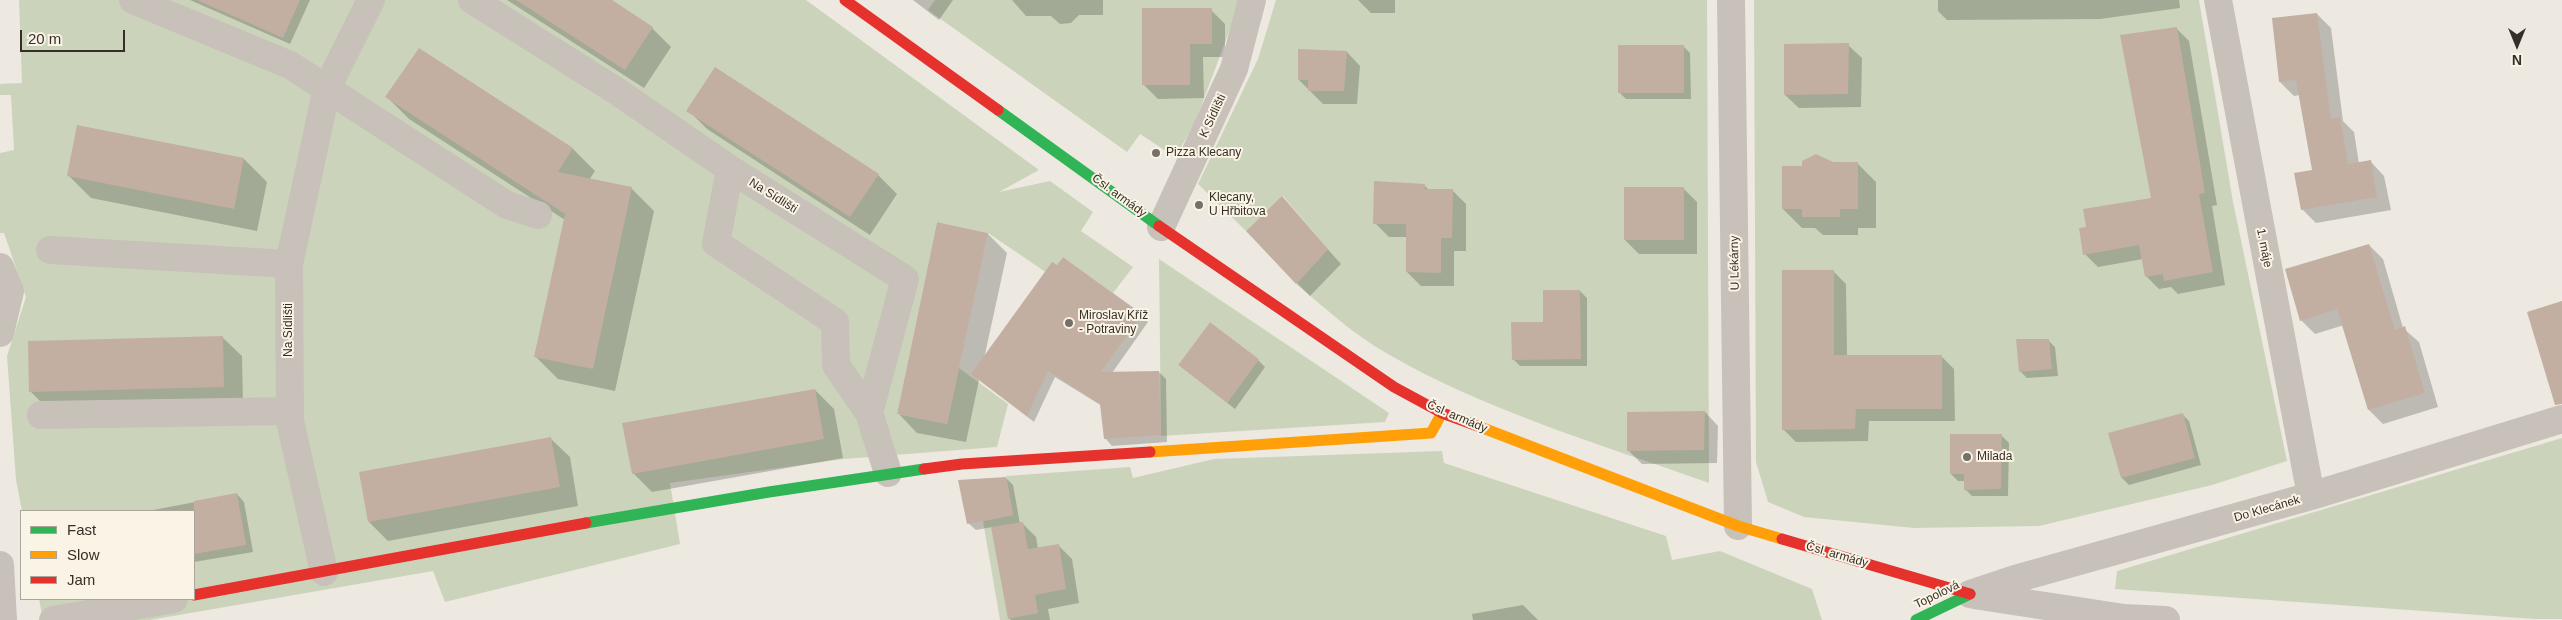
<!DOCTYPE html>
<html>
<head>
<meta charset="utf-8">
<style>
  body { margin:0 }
  #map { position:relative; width:2562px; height:620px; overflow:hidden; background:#ede9e1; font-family:Arial,sans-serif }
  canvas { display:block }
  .legend { position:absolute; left:20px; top:510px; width:175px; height:90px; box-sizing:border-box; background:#faf4e7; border:1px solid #aca59a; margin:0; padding:6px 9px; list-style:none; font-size:15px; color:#372f27 }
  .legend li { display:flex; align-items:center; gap:10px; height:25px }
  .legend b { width:25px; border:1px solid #aca59a }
  .north { position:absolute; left:2492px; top:20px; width:50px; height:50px; -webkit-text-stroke:4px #faf4e7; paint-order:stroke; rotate:180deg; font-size:14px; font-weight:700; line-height:20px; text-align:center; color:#372f27 }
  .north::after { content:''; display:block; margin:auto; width:18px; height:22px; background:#372f27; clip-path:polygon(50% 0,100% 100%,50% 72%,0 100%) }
  .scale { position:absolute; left:20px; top:30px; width:105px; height:22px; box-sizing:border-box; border:2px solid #372f27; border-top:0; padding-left:6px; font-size:15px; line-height:18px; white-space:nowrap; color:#372f27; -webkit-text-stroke:4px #faf4e7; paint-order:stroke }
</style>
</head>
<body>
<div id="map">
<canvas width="2562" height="620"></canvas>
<ul class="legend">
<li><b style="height:6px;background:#30b455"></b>Fast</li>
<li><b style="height:6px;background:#ff9f0a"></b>Slow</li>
<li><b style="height:6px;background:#e5322d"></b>Jam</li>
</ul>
<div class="north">N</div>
<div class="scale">20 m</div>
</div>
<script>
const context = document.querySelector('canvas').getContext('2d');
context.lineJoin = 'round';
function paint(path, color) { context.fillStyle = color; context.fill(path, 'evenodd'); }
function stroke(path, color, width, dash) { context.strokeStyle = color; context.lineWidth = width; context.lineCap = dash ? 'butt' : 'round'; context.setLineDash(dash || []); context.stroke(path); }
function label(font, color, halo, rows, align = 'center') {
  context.font = font + ' Arial,sans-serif'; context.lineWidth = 4; context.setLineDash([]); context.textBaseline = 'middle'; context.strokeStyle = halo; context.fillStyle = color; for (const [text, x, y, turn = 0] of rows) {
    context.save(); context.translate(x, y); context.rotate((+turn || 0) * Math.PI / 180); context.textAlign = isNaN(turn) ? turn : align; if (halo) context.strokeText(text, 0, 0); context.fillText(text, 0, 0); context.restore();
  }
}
paint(new Path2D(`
  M 19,0 L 806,0 L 1039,170 L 999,192 L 1050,181 L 1093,212 L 1081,231 L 1133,267 L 1113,293 L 1063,257 L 1050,275 L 988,233 L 937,222 L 897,414 L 947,424 L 959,368 L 1008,404 L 997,447 L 844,459 L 670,483 L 680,544 L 445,602 L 433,571 L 150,620 L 43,620 L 39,599 L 194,599 L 194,511 L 22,511 L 16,480 L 7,356 L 26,297 L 4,233 L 0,233 L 0,153 L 14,150 L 11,95 L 0,95 L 0,84 L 22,83 Z
  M 935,0 L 1241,0 L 1194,125 L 1175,157 L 1140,134 L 1127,152 L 928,10 Z
  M 1276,0 L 1707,0 L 1709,483 C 1600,444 1486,411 1386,353 C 1353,334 1325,308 1296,284 L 1328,249 L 1283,196 L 1246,231 L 1198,184 L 1258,59 Z
  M 1754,0 L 2199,0 L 2233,202 L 2287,461 L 2212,485 L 2039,526 L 1914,528 L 1804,517 L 1768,502 L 1756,462 Z
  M 1159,259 L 1389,413 L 1385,422 L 1161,436 ZM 1210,322 L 1259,359 L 1227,403 L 1178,365 Z
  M 2562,438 L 2562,619 L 2535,619 L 2115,589 L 2117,571 Z
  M 1442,451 L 1444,463 L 1666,536 L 1672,560 L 1720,551 L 1812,589 L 1822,620 L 1000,620 L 983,521 L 1013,515 L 1006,476 L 1130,467 L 1133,478 L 1214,459 Z`), '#cbd4ba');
paint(new Path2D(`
  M 190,0 L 310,0 L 290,44 Z
  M 507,0 L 609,0 L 652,28 L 671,47 L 644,88 Z
  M 913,0 L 953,0 L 939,20 Z
  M 1012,0 L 1103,0 L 1103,15 L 1079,15 L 1071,23 L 1060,24 L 1051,16 L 1026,16 Z
  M 1358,0 L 1395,0 L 1395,13 L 1371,13 Z
  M 1938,0 L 2179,0 L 2180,8 L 2100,19 L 1947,20 L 1938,11 Z
  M 1211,10 L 1225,24 L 1225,57 L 1203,57 L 1204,98 L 1158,99 L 1144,85 Z
  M 2317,14 L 2331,28 L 2343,121 L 2354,132 L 2359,164 L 2371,162 L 2384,176 L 2391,210 L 2316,223 L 2302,209 L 2314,171 L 2300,95 L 2294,96 L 2280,82 Z
  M 2176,28 L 2189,41 L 2217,205 L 2212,206 L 2225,285 L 2178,294 L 2171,287 L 2159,289 L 2146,276 L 2143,259 L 2098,267 L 2085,254 L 2152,199 Z
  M 1848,45 L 1862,58 L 1861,107 L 1799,108 L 1785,95 Z
  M 1683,46 L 1690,53 L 1691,99 L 1626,99 L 1619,92 Z
  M 419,49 L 573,149 L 595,171 L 589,180 L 632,189 L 654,211 L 615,391 L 558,379 L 536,357 L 565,220 L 409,119 L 387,97 Z
  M 1347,52 L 1360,66 L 1357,104 L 1323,104 L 1299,80 Z
  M 688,110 L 878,175 L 897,194 L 870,235 L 707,129 Z
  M 78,127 L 244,159 L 267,182 L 257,231 L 91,198 L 68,175 Z
  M 1833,163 L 1857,163 L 1876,182 L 1876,228 L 1858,228 L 1858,235 L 1823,235 L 1815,228 L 1802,228 L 1783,209 L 1803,168 Z
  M 1425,186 L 1429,190 L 1452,190 L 1466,204 L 1466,251 L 1454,251 L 1454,286 L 1421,286 L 1407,272 L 1407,237 L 1389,237 L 1375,223 Z
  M 1683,188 L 1697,202 L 1697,254 L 1639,254 L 1625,240 Z
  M 1282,198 L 1341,264 L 1310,296 L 1297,283 Z
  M 938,223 L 988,234 L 1007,253 L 984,359 L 1141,315 L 1148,322 L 1112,373 L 1159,372 L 1166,379 L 1167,442 L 1112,446 L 1105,438 L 1102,406 L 1055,377 L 1034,422 L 979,380 L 966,442 L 917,433 L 898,413 Z
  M 2369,245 L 2383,259 L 2403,328 L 2419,342 L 2438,407 L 2383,424 L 2369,410 L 2344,325 L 2315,334 L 2301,320 Z
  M 1833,271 L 1846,284 L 1847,356 L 1941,356 L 1954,369 L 1955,421 L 1869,421 L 1868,441 L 1796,442 L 1783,429 Z
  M 1580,291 L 1587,298 L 1587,366 L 1520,366 L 1513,359 L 1545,323 Z
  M 222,337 L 242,356 L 243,406 L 50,411 L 31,392 Z
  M 2048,340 L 2055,347 L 2058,376 L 2027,378 L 2020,371 Z
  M 1258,360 L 1265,367 L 1235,409 L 1179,365 Z
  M 815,390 L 834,409 L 843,458 L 652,492 L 633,473 Z
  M 1705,412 L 1718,426 L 1717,463 L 1642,464 L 1628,450 Z
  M 2182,414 L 2189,421 L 2201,465 L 2129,485 L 2122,478 L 2110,434 Z
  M 2002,436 L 2009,443 L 2008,496 L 1972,496 L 1965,489 L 1965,481 L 1958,481 L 1951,474 Z
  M 550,438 L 570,457 L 578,506 L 388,541 L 369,522 Z
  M 1006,478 L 1013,485 L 1020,524 L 1022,523 L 1036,537 L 1038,549 L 1058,545 L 1072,559 L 1079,603 L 1048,609 L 1050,620 L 1011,620 L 1009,618 L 992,527 L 976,530 L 968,523 Z
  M 237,494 L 244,502 L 253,552 L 194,562 L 194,511 L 148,511 Z
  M 1523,605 L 1538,620 L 1473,620 L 1472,614 Z`), '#0003');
paint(new Path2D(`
  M 197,0 L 300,0 L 283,38 Z
  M 516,0 L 612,0 L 653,27 L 625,70 Z
  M 1142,8 L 1212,8 L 1212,44 L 1190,44 L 1190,85 L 1142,85 Z
  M 2317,13 L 2331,119 L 2340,117 L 2348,164 L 2371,160 L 2377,197 L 2301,210 L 2294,173 L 2312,170 L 2296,80 L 2279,82 L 2272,18 Z
  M 2177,27 L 2205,193 L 2199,194 L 2213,272 L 2164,281 L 2163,274 L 2145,277 L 2139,245 L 2083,255 L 2079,228 L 2086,227 L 2083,209 L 2151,198 L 2120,35 Z
  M 1849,43 L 1848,94 L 1784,95 L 1784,44 Z
  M 1618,45 L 1684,45 L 1684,93 L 1618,93 Z
  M 419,48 L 573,148 L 558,172 L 632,187 L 593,369 L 534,357 L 565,214 L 385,97 Z
  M 1298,49 L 1347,51 L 1344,91 L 1308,91 L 1308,80 L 1298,80 Z
  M 715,67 L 879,174 L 850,217 L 686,111 Z
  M 77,125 L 244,158 L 234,209 L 67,176 Z
  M 1816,154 L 1833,162 L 1858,162 L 1858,209 L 1840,209 L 1840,217 L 1802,217 L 1802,209 L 1782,209 L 1782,166 L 1802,166 L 1802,161 Z
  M 1374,181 L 1425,184 L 1425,189 L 1453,189 L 1452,238 L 1441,238 L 1441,273 L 1406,272 L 1406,224 L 1373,224 Z
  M 1624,187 L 1684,187 L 1684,240 L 1624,240 Z
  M 1282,196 L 1328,249 L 1296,284 L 1246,231 Z
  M 937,222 L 988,233 L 947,424 L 897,414 Z
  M 2369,244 L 2395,330 L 2405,326 L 2425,393 L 2368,410 L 2337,309 L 2300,321 L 2285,269 Z
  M 1063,257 L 1142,314 L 1101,372 L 1159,371 L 1161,435 L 1104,439 L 1100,404 L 1048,371 L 1027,416 L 971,374 L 1052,262 L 1057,265 Z
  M 1782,270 L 1834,270 L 1834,355 L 1942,355 L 1942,409 L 1856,409 L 1855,429 L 1782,430 Z
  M 1543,290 L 1580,290 L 1581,359 L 1512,360 L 1511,322 L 1543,322 Z
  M 2562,301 L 2562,404 L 2555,405 L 2527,312 Z
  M 1210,322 L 1259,359 L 1227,403 L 1178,365 Z
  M 223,336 L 224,387 L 29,392 L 28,341 Z
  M 2016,339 L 2049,339 L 2052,369 L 2019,372 Z
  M 815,389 L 824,439 L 632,474 L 622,423 Z
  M 1705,411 L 1704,450 L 1627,451 L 1627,412 Z
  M 2183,413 L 2195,458 L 2121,478 L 2108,433 Z
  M 1950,434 L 2002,434 L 2001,489 L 1964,490 L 1964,474 L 1950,474 Z
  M 551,437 L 560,487 L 368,522 L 359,472 Z
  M 1006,477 L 1013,515 L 967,524 L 958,480 Z
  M 237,493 L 246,545 L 194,554 L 194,501 Z
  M 1023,522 L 1028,549 L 1059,544 L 1066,589 L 1035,595 L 1038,613 L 1008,619 L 991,527 Z`), '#c2afa2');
stroke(new Path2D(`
  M 133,0 L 290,65 L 507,205 L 538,215
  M 472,0 L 618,92 L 730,169 L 905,279 L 869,413 L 888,473
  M 1731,0 L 1738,526
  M 2218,0 L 2311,496
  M 730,169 L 716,243 L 835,322 L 836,365 L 869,413
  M 1161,227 L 1234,69 L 1252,0
  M 50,250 L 289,264
  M 0,267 L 10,291 L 0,333
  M 41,415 L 290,411
  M 0,565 L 3,620
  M 324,572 L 290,421 L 289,264 L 327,88 L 371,0
  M 1970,594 L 2015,579 L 2311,496 L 2562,419
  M 1974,595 L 2124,618 L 2166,620
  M 53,620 L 174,599`), '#c7c1b9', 28);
stroke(new Path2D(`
  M 998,110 L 1159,226
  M 586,523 L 769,492 L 924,469
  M 1916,620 L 1970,594`), '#30b455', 11);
stroke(new Path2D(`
  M 1475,425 L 1738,526 L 1782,539
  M 1150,452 L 1431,433 L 1442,413`), '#ff9f0a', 11);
stroke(new Path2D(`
  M 845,0 L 998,110
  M 1159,226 L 1394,387 L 1442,413 L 1475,425
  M 924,469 L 962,464 L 1150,452
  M 1782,539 L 1970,594
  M 194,595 L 586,523`), '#e5322d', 11);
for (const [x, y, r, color] of [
  [1156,153,5,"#777068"],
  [1199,205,5,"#777068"],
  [1069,323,5,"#777068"],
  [1967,457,5,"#777068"]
]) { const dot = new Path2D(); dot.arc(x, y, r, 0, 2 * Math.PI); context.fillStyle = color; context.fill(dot); stroke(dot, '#faf4e7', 2); }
label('12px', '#372f27', '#faf4e7', [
  ["K Sídlišti",1213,116,-65],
  ["Na Sídlišti",773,196,32],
  ["Čsl. armády",1119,196,36],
  ["1. máje",2264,248,79],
  ["U Lékárny",1735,263,-91],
  ["Na Sídlišti",289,330,-90],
  ["Čsl. armády",1457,417,23],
  ["Do Klecánek",2267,509,-16],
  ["Čsl. armády",1837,555,16],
  ["Topolová",1937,595,-26]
]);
label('12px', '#372f27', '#faf4e7', [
  ["Pizza Klecany",1166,153],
  ["Klecany,",1209,198],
  ["U Hřbitova",1209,212],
  ["Miroslav Kříž",1079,316],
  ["- Potraviny",1079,330],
  ["Milada",1977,457]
], 'left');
</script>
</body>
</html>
